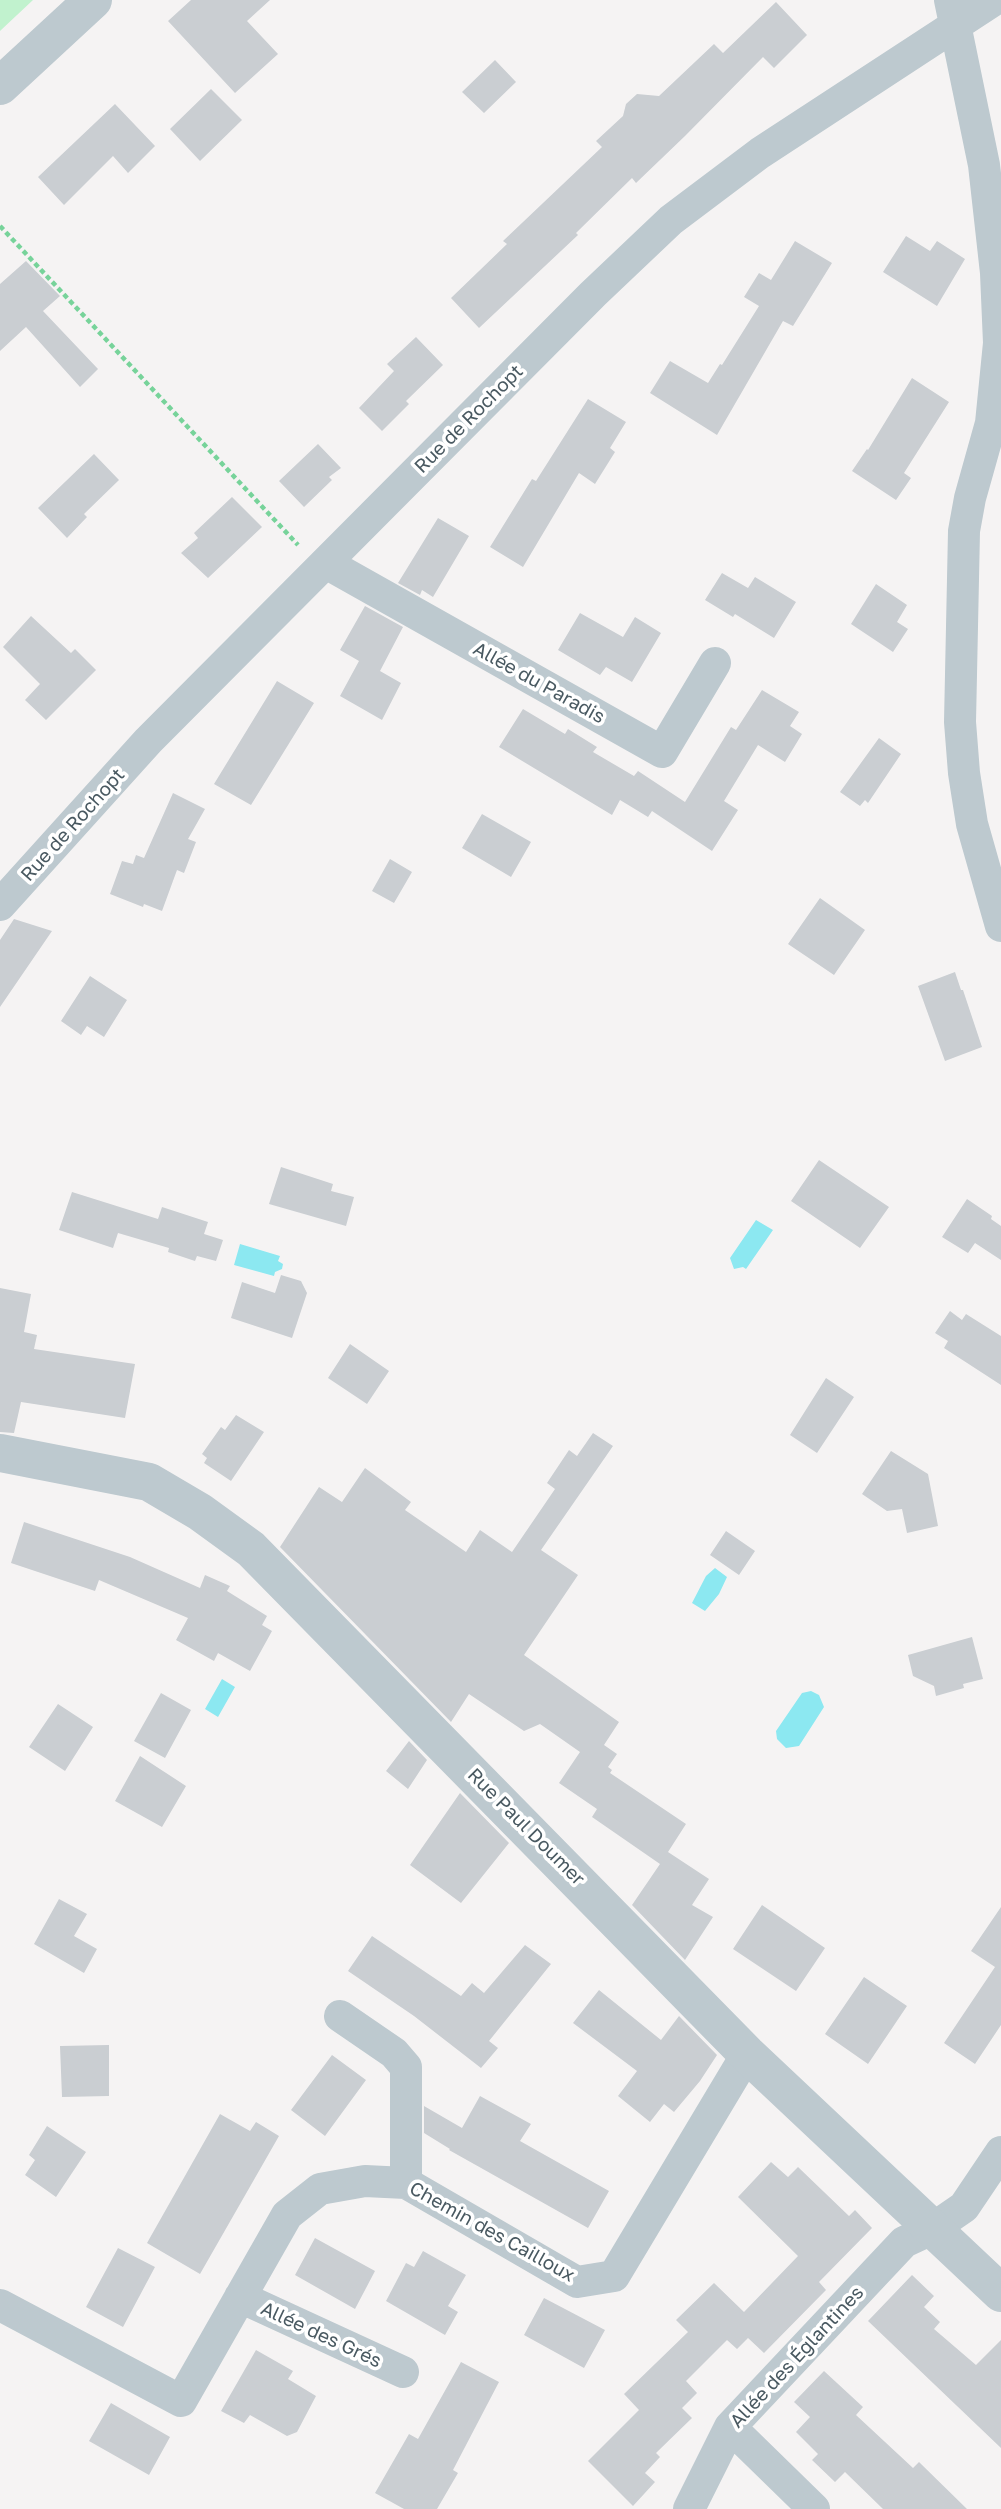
<!DOCTYPE html>
<html>
<head>
<meta charset="utf-8">
<style>
  body { margin:0 }
  canvas { display:block; background:#f5f3f3 }
</style>
</head>
<body>
<canvas width="1001" height="2509"></canvas>
<script>
const context = document.querySelector('canvas').getContext('2d');
context.lineJoin = 'round';
function paint(path, color) { context.fillStyle = color; context.fill(path, 'evenodd'); }
function stroke(path, color, width, dash) { context.strokeStyle = color; context.lineWidth = width; context.lineCap = dash ? 'butt' : 'round'; context.setLineDash(dash || []); context.stroke(path); }
function label(font, color, halo, rows, align = 'center') {
  context.font = font + ' "Golos Text",sans-serif'; context.lineWidth = 7; context.setLineDash([]); context.textBaseline = 'middle'; context.strokeStyle = halo; context.fillStyle = color; for (const [text, x, y, turn = 0] of rows) {
    context.save(); context.translate(x, y); context.rotate((+turn || 0) * Math.PI / 180); context.textAlign = isNaN(turn) ? turn : align; if (halo) context.strokeText(text, 0, 0); context.fillText(text, 0, 0); context.restore();
  }
}
paint(new Path2D(`
  M 0,0 L 33,0 L 0,31 Z`), '#c1f2ce');
paint(new Path2D(`
  M 756,1220 L 773,1230 L 746,1269 L 743,1267 L 734,1269 L 730,1258 Z
  M 240,1244 L 280,1256 L 278,1261 L 283,1264 L 282,1269 L 275,1272 L 274,1276 L 234,1265 Z
  M 715,1568 L 727,1577 L 719,1594 L 705,1611 L 692,1603 L 706,1576 Z
  M 222,1679 L 235,1687 L 218,1717 L 205,1709 Z
  M 811,1691 L 819,1695 L 824,1707 L 799,1746 L 786,1748 L 777,1739 L 776,1731 L 802,1693 Z`), '#8ce8f1');
paint(new Path2D(`
  M 191,0 L 270,0 L 247,21 L 278,54 L 235,93 L 168,21 Z
  M 776,2 L 807,35 L 774,68 L 763,57 L 685,136 L 636,183 L 632,178 L 576,233 L 578,235 L 479,328 L 451,298 L 507,244 L 503,241 L 602,147 L 596,141 L 623,116 L 626,104 L 637,94 L 659,96 L 714,44 L 723,53 Z
  M 495,60 L 516,82 L 484,113 L 462,92 Z
  M 211,89 L 242,120 L 200,161 L 170,129 Z
  M 115,104 L 155,146 L 128,173 L 113,156 L 64,205 L 38,177 Z
  M 906,236 L 930,251 L 937,241 L 965,259 L 937,306 L 883,272 Z
  M 795,241 L 832,263 L 793,326 L 783,321 L 717,435 L 650,393 L 670,361 L 708,383 L 720,364 L 722,365 L 759,306 L 744,297 L 759,273 L 771,280 Z
  M 26,261 L 60,296 L 43,311 L 98,369 L 80,387 L 26,327 L 0,351 L 0,284 Z
  M 416,337 L 443,365 L 406,401 L 409,404 L 382,431 L 359,408 L 394,371 L 387,364 Z
  M 912,378 L 949,402 L 904,473 L 911,478 L 896,500 L 852,471 L 867,449 L 868,450 Z
  M 588,399 L 626,422 L 610,448 L 615,452 L 595,484 L 579,473 L 523,567 L 490,547 L 532,479 L 536,481 Z
  M 318,444 L 341,468 L 329,477 L 332,480 L 304,507 L 279,481 Z
  M 94,454 L 119,480 L 84,514 L 87,517 L 67,538 L 38,508 Z
  M 232,497 L 262,527 L 208,578 L 181,553 L 198,538 L 194,533 Z
  M 438,518 L 469,536 L 433,597 L 422,590 L 420,595 L 398,583 Z
  M 722,573 L 748,588 L 755,577 L 796,602 L 774,638 L 735,614 L 733,617 L 705,600 Z
  M 876,584 L 907,605 L 897,622 L 908,629 L 893,652 L 851,624 Z
  M 365,606 L 403,627 L 380,671 L 401,683 L 382,720 L 340,696 L 359,661 L 340,650 Z
  M 580,613 L 623,637 L 635,617 L 661,633 L 632,682 L 606,667 L 600,675 L 558,650 Z
  M 31,616 L 71,653 L 75,649 L 96,670 L 46,720 L 25,700 L 40,684 L 3,647 Z
  M 277,681 L 314,703 L 251,805 L 214,784 Z
  M 762,690 L 799,712 L 790,726 L 802,734 L 785,762 L 758,745 L 724,801 L 738,810 L 712,851 L 652,811 L 648,817 L 620,800 L 612,815 L 499,747 L 523,709 L 565,734 L 568,729 L 597,747 L 593,752 L 634,776 L 638,771 L 685,802 L 731,727 L 736,730 Z
  M 879,738 L 901,754 L 868,803 L 865,800 L 860,806 L 840,792 Z
  M 173,793 L 205,809 L 188,839 L 196,842 L 184,873 L 177,870 L 162,911 L 144,904 L 143,907 L 110,894 L 122,861 L 133,864 L 136,855 L 144,858 Z
  M 482,814 L 531,842 L 511,877 L 462,848 Z
  M 390,859 L 412,872 L 394,903 L 372,891 Z
  M 820,898 L 865,930 L 834,975 L 788,944 Z
  M 14,919 L 52,931 L 0,1007 L 0,940 Z
  M 955,972 L 961,990 L 963,990 L 982,1047 L 945,1061 L 918,986 Z
  M 90,976 L 127,1000 L 104,1037 L 87,1026 L 81,1035 L 61,1021 Z
  M 819,1160 L 889,1207 L 860,1248 L 791,1201 Z
  M 281,1167 L 333,1184 L 331,1191 L 354,1197 L 346,1226 L 269,1204 Z
  M 72,1192 L 158,1219 L 162,1207 L 208,1222 L 204,1234 L 223,1240 L 216,1261 L 197,1256 L 195,1261 L 168,1252 L 169,1248 L 118,1233 L 113,1248 L 59,1230 Z
  M 967,1199 L 992,1216 L 991,1219 L 1001,1226 L 1001,1260 L 975,1243 L 968,1253 L 942,1237 Z
  M 281,1275 L 301,1281 L 307,1293 L 292,1338 L 231,1318 L 242,1282 L 275,1293 Z
  M 0,1288 L 31,1294 L 24,1332 L 37,1335 L 34,1349 L 135,1364 L 125,1418 L 21,1402 L 14,1433 L 0,1432 Z
  M 950,1311 L 962,1320 L 966,1314 L 1001,1336 L 1001,1385 L 944,1348 L 948,1341 L 935,1333 Z
  M 350,1344 L 389,1371 L 367,1404 L 328,1378 Z
  M 826,1378 L 854,1397 L 817,1453 L 790,1435 Z
  M 236,1415 L 264,1432 L 231,1481 L 204,1463 L 207,1458 L 202,1454 L 221,1427 L 225,1430 Z
  M 593,1433 L 613,1446 L 541,1550 L 578,1575 L 524,1655 L 619,1722 L 604,1745 L 617,1754 L 608,1767 L 612,1770 L 610,1773 L 686,1824 L 668,1852 L 709,1879 L 692,1905 L 713,1917 L 685,1960 L 632,1905 L 660,1864 L 592,1817 L 597,1809 L 559,1783 L 580,1752 L 540,1724 L 524,1731 L 469,1694 L 451,1722 L 280,1547 L 319,1487 L 342,1502 L 365,1468 L 411,1502 L 405,1510 L 466,1552 L 480,1530 L 512,1552 L 555,1489 L 547,1483 L 569,1450 L 577,1456 Z
  M 891,1451 L 928,1474 L 938,1526 L 907,1533 L 902,1509 L 887,1511 L 862,1494 Z
  M 24,1522 L 130,1557 L 200,1588 L 205,1575 L 230,1586 L 227,1591 L 267,1616 L 262,1625 L 272,1631 L 250,1671 L 218,1653 L 214,1661 L 176,1640 L 188,1618 L 99,1580 L 95,1591 L 11,1563 Z
  M 726,1531 L 755,1551 L 739,1575 L 710,1555 Z
  M 972,1637 L 983,1679 L 963,1684 L 964,1688 L 936,1696 L 934,1686 L 913,1676 L 908,1655 Z
  M 161,1693 L 191,1710 L 165,1758 L 134,1741 Z
  M 58,1704 L 93,1727 L 65,1771 L 29,1747 Z
  M 409,1741 L 427,1760 L 408,1789 L 386,1771 Z
  M 140,1756 L 186,1786 L 162,1827 L 115,1801 Z
  M 460,1793 L 509,1843 L 461,1903 L 410,1865 Z
  M 59,1899 L 87,1914 L 74,1936 L 97,1949 L 84,1973 L 34,1944 Z
  M 762,1905 L 825,1948 L 796,1991 L 733,1949 Z
  M 1001,1907 L 1001,2025 L 975,2064 L 944,2043 L 995,1967 L 971,1951 Z
  M 372,1936 L 461,1996 L 472,1983 L 484,1993 L 525,1945 L 551,1964 L 489,2041 L 498,2048 L 481,2068 L 414,2016 L 348,1971 Z
  M 864,1977 L 907,2006 L 868,2064 L 825,2034 Z
  M 599,1990 L 661,2040 L 679,2016 L 717,2055 L 700,2081 L 674,2112 L 664,2104 L 650,2122 L 618,2096 L 637,2071 L 573,2023 Z
  M 109,2045 L 109,2096 L 62,2097 L 60,2046 Z
  M 332,2055 L 366,2080 L 325,2136 L 291,2110 Z
  M 480,2096 L 531,2124 L 520,2141 L 609,2191 L 588,2228 L 449,2150 L 450,2149 L 424,2133 L 424,2106 L 462,2128 Z
  M 220,2114 L 250,2131 L 256,2122 L 279,2136 L 200,2274 L 147,2243 Z
  M 47,2126 L 86,2152 L 56,2197 L 25,2175 L 35,2160 L 29,2155 Z
  M 771,2162 L 788,2177 L 798,2167 L 849,2216 L 855,2210 L 872,2228 L 819,2282 L 826,2290 L 764,2353 L 748,2338 L 737,2349 L 727,2340 L 686,2381 L 697,2393 L 682,2408 L 692,2418 L 656,2453 L 660,2457 L 645,2473 L 655,2482 L 633,2506 L 588,2461 L 639,2410 L 624,2394 L 688,2332 L 676,2320 L 714,2283 L 744,2312 L 798,2256 L 738,2197 Z
  M 315,2238 L 375,2271 L 355,2309 L 295,2275 Z
  M 118,2248 L 155,2267 L 123,2327 L 86,2307 Z
  M 423,2251 L 466,2275 L 448,2306 L 458,2312 L 445,2335 L 386,2301 L 406,2263 L 414,2267 Z
  M 912,2275 L 934,2296 L 924,2307 L 940,2322 L 934,2329 L 976,2365 L 1001,2340 L 1001,2448 L 868,2321 Z
  M 544,2298 L 605,2330 L 584,2368 L 524,2335 Z
  M 256,2350 L 293,2371 L 288,2379 L 316,2396 L 297,2432 L 287,2436 L 250,2415 L 244,2423 L 221,2411 Z
  M 461,2362 L 499,2382 L 453,2470 L 458,2473 L 437,2509 L 404,2509 L 375,2493 L 409,2434 L 418,2439 Z
  M 824,2371 L 863,2407 L 856,2415 L 913,2468 L 919,2462 L 967,2509 L 883,2509 L 845,2472 L 835,2482 L 812,2460 L 818,2454 L 796,2432 L 810,2417 L 794,2402 Z
  M 111,2403 L 170,2437 L 149,2475 L 89,2441 Z`), '#caced2');
stroke(new Path2D(`
  M 0,226 L 298,545`), '#77d39a', 4.5, [5, 3.5]);
stroke(new Path2D(`
  M 950,0 L 984,165 L 996,273 L 999,343 L 991,423 L 970,498 L 964,531 L 960,722 L 964,773 L 972,824 L 1001,926
  M 326,563 L 662,752 L 715,663
  M 0,905 L 148,741 L 593,294 L 671,220 L 760,153 L 994,0
  M 340,2016 L 394,2053 L 406,2067 L 406,2183
  M 240,2297 L 403,2372
  M 0,2305 L 181,2401 L 287,2215 L 320,2189 L 365,2181 L 406,2183 L 577,2282 L 614,2276 L 747,2054
  M 730,2427 L 814,2509
  M 689,2509 L 730,2427 L 904,2242 L 932,2229 L 964,2207 L 1001,2152`), '#bdc9cf', 32);
stroke(new Path2D(`
  M 0,86 L 93,0
  M 0,1453 L 149,1482 L 200,1512 L 251,1549 L 747,2054 L 1001,2293`), '#bdc9cf', 38);
label('19px', '#495961', '#fff', [
  ["Rue de Rochopt",469,419,-45],
  ["Allée du Paradis",539,683,29],
  ["Rue de Rochopt",73,825,-48],
  ["Rue Paul Doumer",526,1827,45],
  ["Chemin des Cailloux",492,2232,29],
  ["Allée des Grés",321,2335,25],
  ["Allée des Églantines",797,2357,-47]
]);
</script>
</body>
</html>
